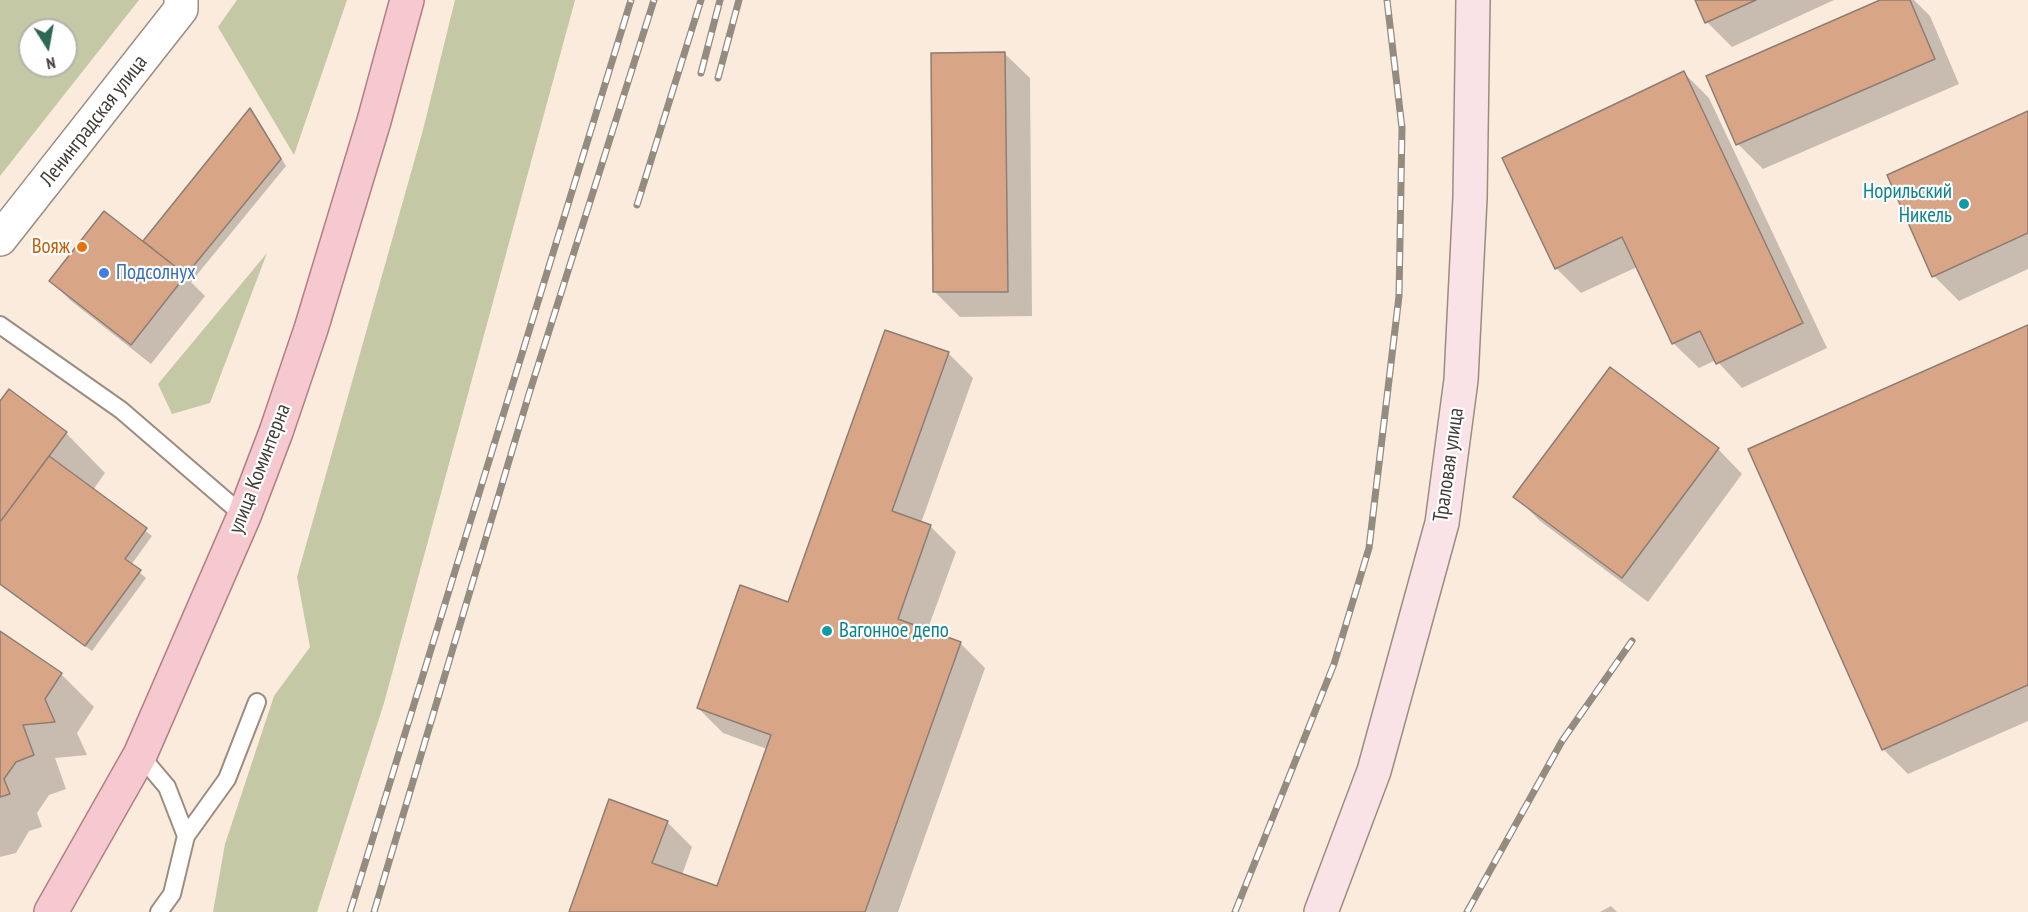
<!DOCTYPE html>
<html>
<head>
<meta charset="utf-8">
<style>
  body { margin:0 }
  #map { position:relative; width:2028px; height:912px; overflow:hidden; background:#faebdd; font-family:"PT Sans Narrow",sans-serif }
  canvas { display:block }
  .north { position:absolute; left:18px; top:18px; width:60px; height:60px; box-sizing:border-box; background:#fff; border:2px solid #b3b1ae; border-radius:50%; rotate:169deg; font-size:16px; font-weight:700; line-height:24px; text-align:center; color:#403b35 }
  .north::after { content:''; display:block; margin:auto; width:21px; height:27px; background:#2d6852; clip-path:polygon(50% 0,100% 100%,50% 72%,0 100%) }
</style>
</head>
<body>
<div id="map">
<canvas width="2028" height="912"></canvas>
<div class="north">N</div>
</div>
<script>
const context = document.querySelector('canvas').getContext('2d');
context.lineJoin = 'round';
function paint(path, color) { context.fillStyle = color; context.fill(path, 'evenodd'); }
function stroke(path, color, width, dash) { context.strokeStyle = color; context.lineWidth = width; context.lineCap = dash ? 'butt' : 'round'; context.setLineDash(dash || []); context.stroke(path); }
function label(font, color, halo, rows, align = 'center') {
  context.font = font + ' "PT Sans Narrow",sans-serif'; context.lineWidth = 4.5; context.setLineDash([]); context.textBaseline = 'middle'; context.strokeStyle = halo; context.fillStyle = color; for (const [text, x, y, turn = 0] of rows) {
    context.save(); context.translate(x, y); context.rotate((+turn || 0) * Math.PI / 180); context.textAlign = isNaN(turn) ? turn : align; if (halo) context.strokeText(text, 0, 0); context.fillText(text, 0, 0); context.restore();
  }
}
paint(new Path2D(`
  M 0,0 L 139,0 L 0,176 ZM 30,30 L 66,30 L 66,66 L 30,66 Z
  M 237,0 L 347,0 L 294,155 L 218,27 Z
  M 455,0 L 575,0 L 384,703 L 317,912 L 213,912 L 225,844 L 274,696 L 310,647 L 297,577 L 423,130 Z
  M 267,253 L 210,403 L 172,414 L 158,384 Z`), '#c4c8a5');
paint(new Path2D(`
  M 1696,0 L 1834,0 L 1732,47 L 1707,22 Z
  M 1884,0 L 1914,0 L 1930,16 L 1959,84 L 1763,169 L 1738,144 L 1708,77 Z
  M 1004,53 L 1030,78 L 1032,316 L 960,317 L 935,292 Z
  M 1684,73 L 1709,98 L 1827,348 L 1742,388 L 1716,360 L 1699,368 L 1673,343 L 1637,267 L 1581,293 L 1556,268 Z
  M 250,111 L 256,117 L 286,166 L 191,282 L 205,296 L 151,364 L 70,300 L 51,281 L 143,244 Z
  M 2028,113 L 2028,269 L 1959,301 L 1934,276 Z
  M 2028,327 L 2028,721 L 1908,774 L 1883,749 Z
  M 948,353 L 973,378 L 921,523 L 931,527 L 956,552 L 927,631 L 960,643 L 985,668 L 898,912 L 570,912 L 667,822 L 692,847 L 682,875 L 718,888 L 767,749 L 723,733 L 698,708 L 789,604 Z
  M 0,403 L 66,433 L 105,473 L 93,490 L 152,536 L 131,565 L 146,578 L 92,651 L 0,584 Z
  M 1718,449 L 1742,474 L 1648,602 L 1540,521 L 1515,496 Z
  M 0,633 L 61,674 L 94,707 L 77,733 L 87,755 L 55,758 L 66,789 L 49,795 L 37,813 L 42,827 L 29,831 L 16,853 L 0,857 Z
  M 1611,906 L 1617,912 L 1600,912 Z`), '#0003');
const building = new Path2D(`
  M 1695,0 L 1756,0 L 1705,23 Z
  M 1880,0 L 1910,0 L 1935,59 L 1736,145 L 1706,76 Z
  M 1005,52 L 1008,292 L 933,292 L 931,53 Z
  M 1684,71 L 1803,323 L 1716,364 L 1700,331 L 1672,344 L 1622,237 L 1555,269 L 1502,158 Z
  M 250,108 L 281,159 L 186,275 L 143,241 Z
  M 2028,111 L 2028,233 L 1932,277 L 1887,175 Z
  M 104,211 L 186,275 L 131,345 L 49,281 Z
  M 2028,325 L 2028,685 L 1882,750 L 1748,449 Z
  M 885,330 L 949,352 L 892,511 L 931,525 L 898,619 L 961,642 L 865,912 L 569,912 L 609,799 L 668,821 L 652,863 L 717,886 L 771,735 L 697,708 L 740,585 L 788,602 Z
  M 1610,367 L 1719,448 L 1622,578 L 1513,497 Z
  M 9,389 L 67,432 L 0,522 L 0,401 Z
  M 49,456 L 147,528 L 125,559 L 141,570 L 85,646 L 0,584 L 0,522 Z
  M 0,631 L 62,673 L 45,699 L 55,722 L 23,725 L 34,755 L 16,762 L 4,779 L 10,794 L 0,797 Z`);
paint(building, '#d8a687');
stroke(building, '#8d7d74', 1.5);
const lane = new Path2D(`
  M 0,325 L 121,410 L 244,516
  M 140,755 L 167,787 L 186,836 L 172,894 L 159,912
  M 186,836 L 227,779 L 257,702`);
const street = new Path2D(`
  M 0,239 L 181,9 L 181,0`);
const secondary = new Path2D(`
  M 1321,912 L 1374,771 L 1442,523 L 1461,380 L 1470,198 L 1473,0`);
const primary = new Path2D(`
  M 51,912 L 140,755 L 244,516 L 276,432 L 311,329 L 374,121 L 407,0`);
stroke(lane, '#9a8d80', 20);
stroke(street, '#9a8d80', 36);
stroke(secondary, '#9a8d80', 36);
stroke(primary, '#b27f84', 36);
stroke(lane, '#fff', 16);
stroke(street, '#fff', 33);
stroke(secondary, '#fae3e7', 33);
stroke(primary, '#f6c8cf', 33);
const rail = new Path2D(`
  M 701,73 L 720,0
  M 718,78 L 739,0
  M 637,205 L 701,0
  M 350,912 L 631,0
  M 374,912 L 529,394 L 654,0
  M 1235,912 L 1334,664 L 1369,548 L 1399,296 L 1402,128 L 1387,0
  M 1467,912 L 1562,741 L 1632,641`);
stroke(rail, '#948b81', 7);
stroke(rail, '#fff', 4.5, [14]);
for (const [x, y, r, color] of [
  [1964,204,6,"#0f9aa8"],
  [82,247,6,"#e8710a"],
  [104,273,6,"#3f7fe0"],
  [827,631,6,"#0f9aa8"]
]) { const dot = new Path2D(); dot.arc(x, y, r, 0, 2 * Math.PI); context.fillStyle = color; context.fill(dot); stroke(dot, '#fff', 2); }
label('21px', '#403b35', '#fff', [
  ["Ленинградская улица",94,121,-52],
  ["Траловая улица",1449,465,-82],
  ["улица Коминтерна",260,469,-69]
]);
label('21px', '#0d838f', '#fff', [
  ["Норильский",1952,192],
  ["Никель",1952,216],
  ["Вагонное депо",839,631,"left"]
], 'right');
label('21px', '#c56008', '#fff', [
  ["Вояж",70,247]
], 'right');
label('21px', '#366cbe', '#fff', [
  ["Подсолнух",116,273]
], 'left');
</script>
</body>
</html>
